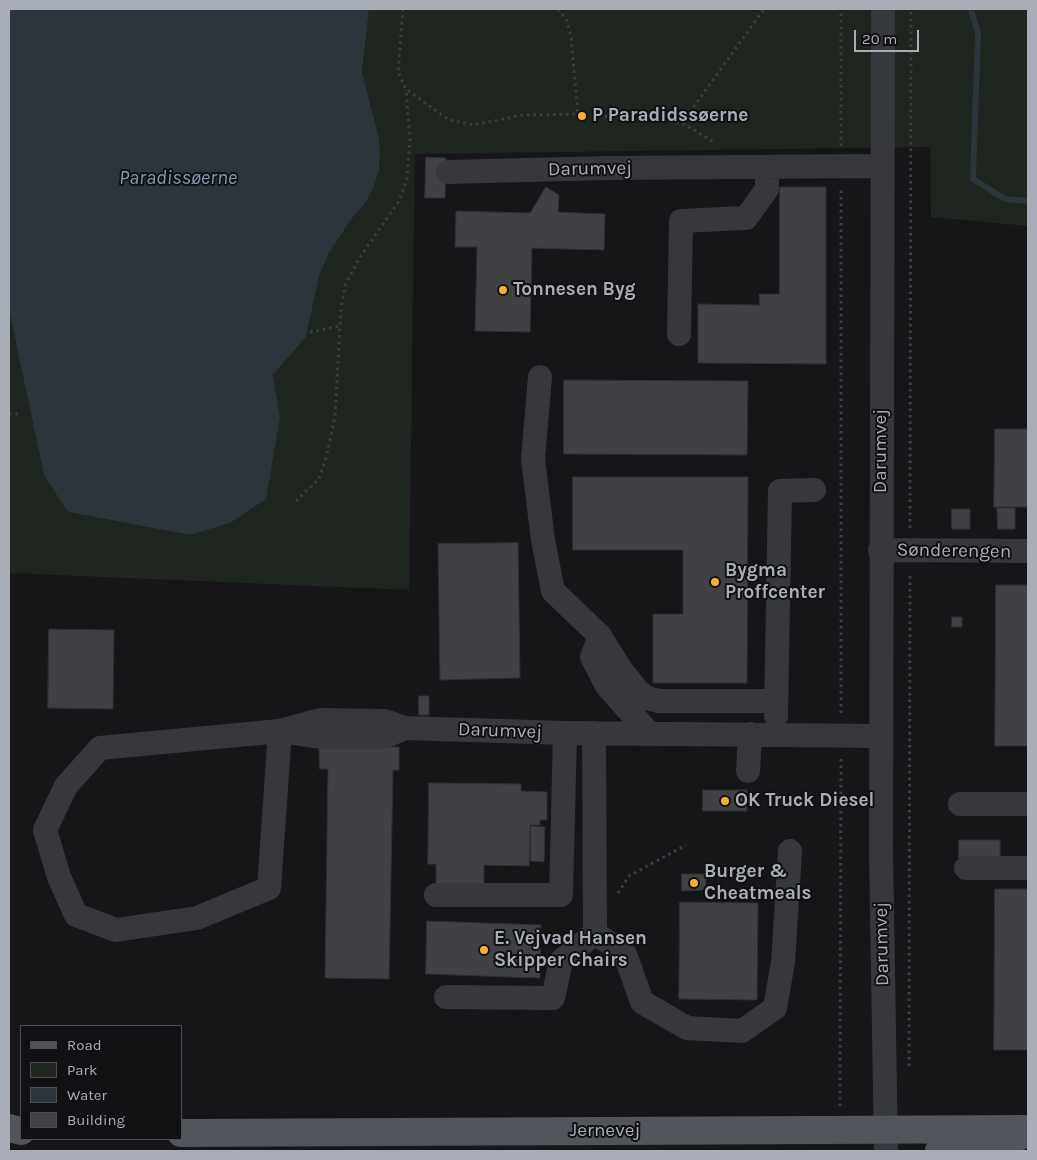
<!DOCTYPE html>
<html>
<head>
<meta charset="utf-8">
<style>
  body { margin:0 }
  #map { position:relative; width:1037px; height:1160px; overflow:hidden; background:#161618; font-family:Karla,sans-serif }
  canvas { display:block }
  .frame { position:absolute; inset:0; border:10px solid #a8adb8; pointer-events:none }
  .legend { position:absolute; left:20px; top:1025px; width:162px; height:115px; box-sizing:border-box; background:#111113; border:1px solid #4d4f55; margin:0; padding:6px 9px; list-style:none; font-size:15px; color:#a8adb8 }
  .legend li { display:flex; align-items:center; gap:10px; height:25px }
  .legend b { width:25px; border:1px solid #4d4f55 }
  .scale { position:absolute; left:854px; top:30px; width:65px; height:22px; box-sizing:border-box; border:2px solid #a8adb8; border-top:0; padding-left:6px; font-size:15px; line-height:18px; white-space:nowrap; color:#a8adb8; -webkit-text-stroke:4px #111113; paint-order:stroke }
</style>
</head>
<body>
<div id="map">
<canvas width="1037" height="1160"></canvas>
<div class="frame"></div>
<ul class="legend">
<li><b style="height:6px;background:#53555c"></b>Road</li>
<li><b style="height:14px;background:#1e261f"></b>Park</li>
<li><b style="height:14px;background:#2c353c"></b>Water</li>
<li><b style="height:14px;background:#404145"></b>Building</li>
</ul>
<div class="scale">20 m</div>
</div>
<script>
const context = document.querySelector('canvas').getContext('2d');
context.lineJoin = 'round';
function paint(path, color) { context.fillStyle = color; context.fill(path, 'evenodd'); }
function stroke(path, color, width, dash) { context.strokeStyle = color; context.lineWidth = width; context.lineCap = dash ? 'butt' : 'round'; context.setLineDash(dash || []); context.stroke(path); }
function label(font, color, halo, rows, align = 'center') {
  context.font = font + ' Karla,sans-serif'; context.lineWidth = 4; context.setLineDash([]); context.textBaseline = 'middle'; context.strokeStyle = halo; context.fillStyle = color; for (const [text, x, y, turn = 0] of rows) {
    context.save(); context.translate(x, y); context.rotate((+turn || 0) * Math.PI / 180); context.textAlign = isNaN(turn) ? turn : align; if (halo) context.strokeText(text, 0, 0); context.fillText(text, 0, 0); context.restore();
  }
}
paint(new Path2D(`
  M 369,9 L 1028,9 L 1028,226 L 931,217 L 930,147 L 415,154 L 409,590 L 9,573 L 9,309 L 68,512 L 190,535 L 230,523 L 280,417 L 273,375 L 306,337 L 319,276 L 329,253 L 350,221 L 366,202 L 374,186 L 379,171 L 380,156 L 379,138 L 362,72 Z`), '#1e261f');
paint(new Path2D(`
  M 9,9 L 369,9 L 362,72 L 379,138 L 380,156 L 379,171 L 374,186 L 366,202 L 350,221 L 329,253 L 319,276 L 306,337 L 273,375 L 280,417 L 266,499 L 230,523 L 190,535 L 68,512 L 44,475 L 9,309 Z`), '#2c353c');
stroke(new Path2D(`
  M 971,9 L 978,33 L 973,179 L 1005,199 L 1028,201`), '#2c353c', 6);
const building = new Path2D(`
  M 426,157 L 446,158 L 445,198 L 425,198 Z
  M 546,187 L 559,195 L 558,212 L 605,214 L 604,250 L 532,248 L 530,332 L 475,331 L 477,247 L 455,247 L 456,211 L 530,213 Z
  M 780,187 L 826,187 L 826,364 L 698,363 L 698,304 L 760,305 L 759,294 L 779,294 Z
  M 564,380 L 748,381 L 747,455 L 564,454 Z
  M 995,429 L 1028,429 L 1028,507 L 994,507 Z
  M 573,477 L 748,477 L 747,683 L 653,683 L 653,614 L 683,614 L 683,550 L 573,550 Z
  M 997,508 L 1015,508 L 1015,529 L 998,529 Z
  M 952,509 L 970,509 L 970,529 L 952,529 Z
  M 518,543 L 520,678 L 440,680 L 438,544 Z
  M 996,585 L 1028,585 L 1028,746 L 995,746 Z
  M 952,617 L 962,617 L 962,627 L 952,627 Z
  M 49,629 L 114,630 L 113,709 L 48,708 Z
  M 419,696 L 429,696 L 429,715 L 419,715 Z
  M 319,746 L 399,747 L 399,770 L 393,770 L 389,979 L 325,978 L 328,769 L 320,769 Z
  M 429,783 L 521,784 L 521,791 L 547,792 L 547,820 L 540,820 L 540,825 L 530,825 L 529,866 L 484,865 L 484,889 L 436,889 L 436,864 L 428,864 Z
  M 703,790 L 747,790 L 747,811 L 703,811 Z
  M 531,826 L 545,827 L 544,862 L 531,861 Z
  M 959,840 L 1000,840 L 1000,858 L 959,858 Z
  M 682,874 L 706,874 L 706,890 L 682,891 Z
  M 995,889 L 1028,889 L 1028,1050 L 994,1050 Z
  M 680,902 L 758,903 L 757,1000 L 679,999 Z
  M 427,921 L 541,925 L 540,978 L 426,974 Z`);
paint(building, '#404145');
stroke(building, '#303034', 1);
stroke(new Path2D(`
  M 403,9 L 398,72 L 406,89 L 449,120 L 474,125 L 522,115 L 578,114 L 682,123 L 711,140 L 713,145
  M 558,9 L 567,21 L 571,37 L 578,114
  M 682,123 L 764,9
  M 841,146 L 841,9
  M 310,332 L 340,326
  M 9,414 L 20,414
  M 296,501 L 319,479 L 326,458 L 335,417 L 341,308 L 346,283 L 360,257 L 399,201 L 407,179 L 410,139 L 406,89
  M 910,528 L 911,9
  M 841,713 L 841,187
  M 618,893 L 629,876 L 686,845
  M 909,1066 L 910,572
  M 840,1106 L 841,757`), '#3d3f44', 3, [2.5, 4]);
stroke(new Path2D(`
  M 883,9 L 881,852 L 886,1151
  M 448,172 L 608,168 L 882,166
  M 679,334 L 681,221 L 746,218 L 767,189 L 767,167
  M 540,377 L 533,459 L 543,540 L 553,591 L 600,636 L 620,668 L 637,690 L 647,698 L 659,701 L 776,701
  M 880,550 L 1028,551
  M 600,636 L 592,657 L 607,686 L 649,733
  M 776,716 L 780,491 L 814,490
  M 405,728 L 384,737 L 320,737 L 280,731 L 269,888 L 197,918 L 116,930 L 76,915 L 59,877 L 45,830 L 66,786 L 100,748 L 280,731 L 320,720 L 385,721 L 405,728 L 565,733 L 880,736
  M 594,733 L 595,933
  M 748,771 L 750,734
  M 960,804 L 1028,804
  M 966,868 L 1028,868
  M 436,895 L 561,895 L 565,733
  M 446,997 L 553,998 L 561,961 L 595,933 L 625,954 L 642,1002 L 687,1028 L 742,1031 L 775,1008 L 783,962 L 790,851`), '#37383d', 24);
stroke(new Path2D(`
  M 9,1128 L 21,1131
  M 181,1133 L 1028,1129
  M 939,1151 L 981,1150 L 1020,1136`), '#53555c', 28);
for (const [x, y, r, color] of [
  [582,116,5,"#f2b134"],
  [503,290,5,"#f2b134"],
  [715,582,5,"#f2b134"],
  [725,801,5,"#f2b134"],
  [694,883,5,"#f2b134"],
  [484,950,5,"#f2b134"]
]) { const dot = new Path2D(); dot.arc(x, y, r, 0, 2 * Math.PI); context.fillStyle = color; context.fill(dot); stroke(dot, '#111113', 2); }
label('bold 19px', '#a8adb8', '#111113', [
  ["P Paradidssøerne",592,116],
  ["Tonnesen Byg",513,290],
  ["Bygma",725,571],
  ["Proffcenter",725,593],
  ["OK Truck Diesel",735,801],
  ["Burger &",704,872],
  ["Cheatmeals",704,894],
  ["E. Vejvad Hansen",494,939],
  ["Skipper Chairs",494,961]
], 'left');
label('19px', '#a8adb8', '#111113', [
  ["Darumvej",590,169,-1],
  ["Darumvej",881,451,-90],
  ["Sønderengen",954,551,1],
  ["Darumvej",500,731,2],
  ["Darumvej",882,944,-91],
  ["Jernevej",605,1131]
]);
label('italic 20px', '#7f9bb3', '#111113', [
  ["Paradissøerne",178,178]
]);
</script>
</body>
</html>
